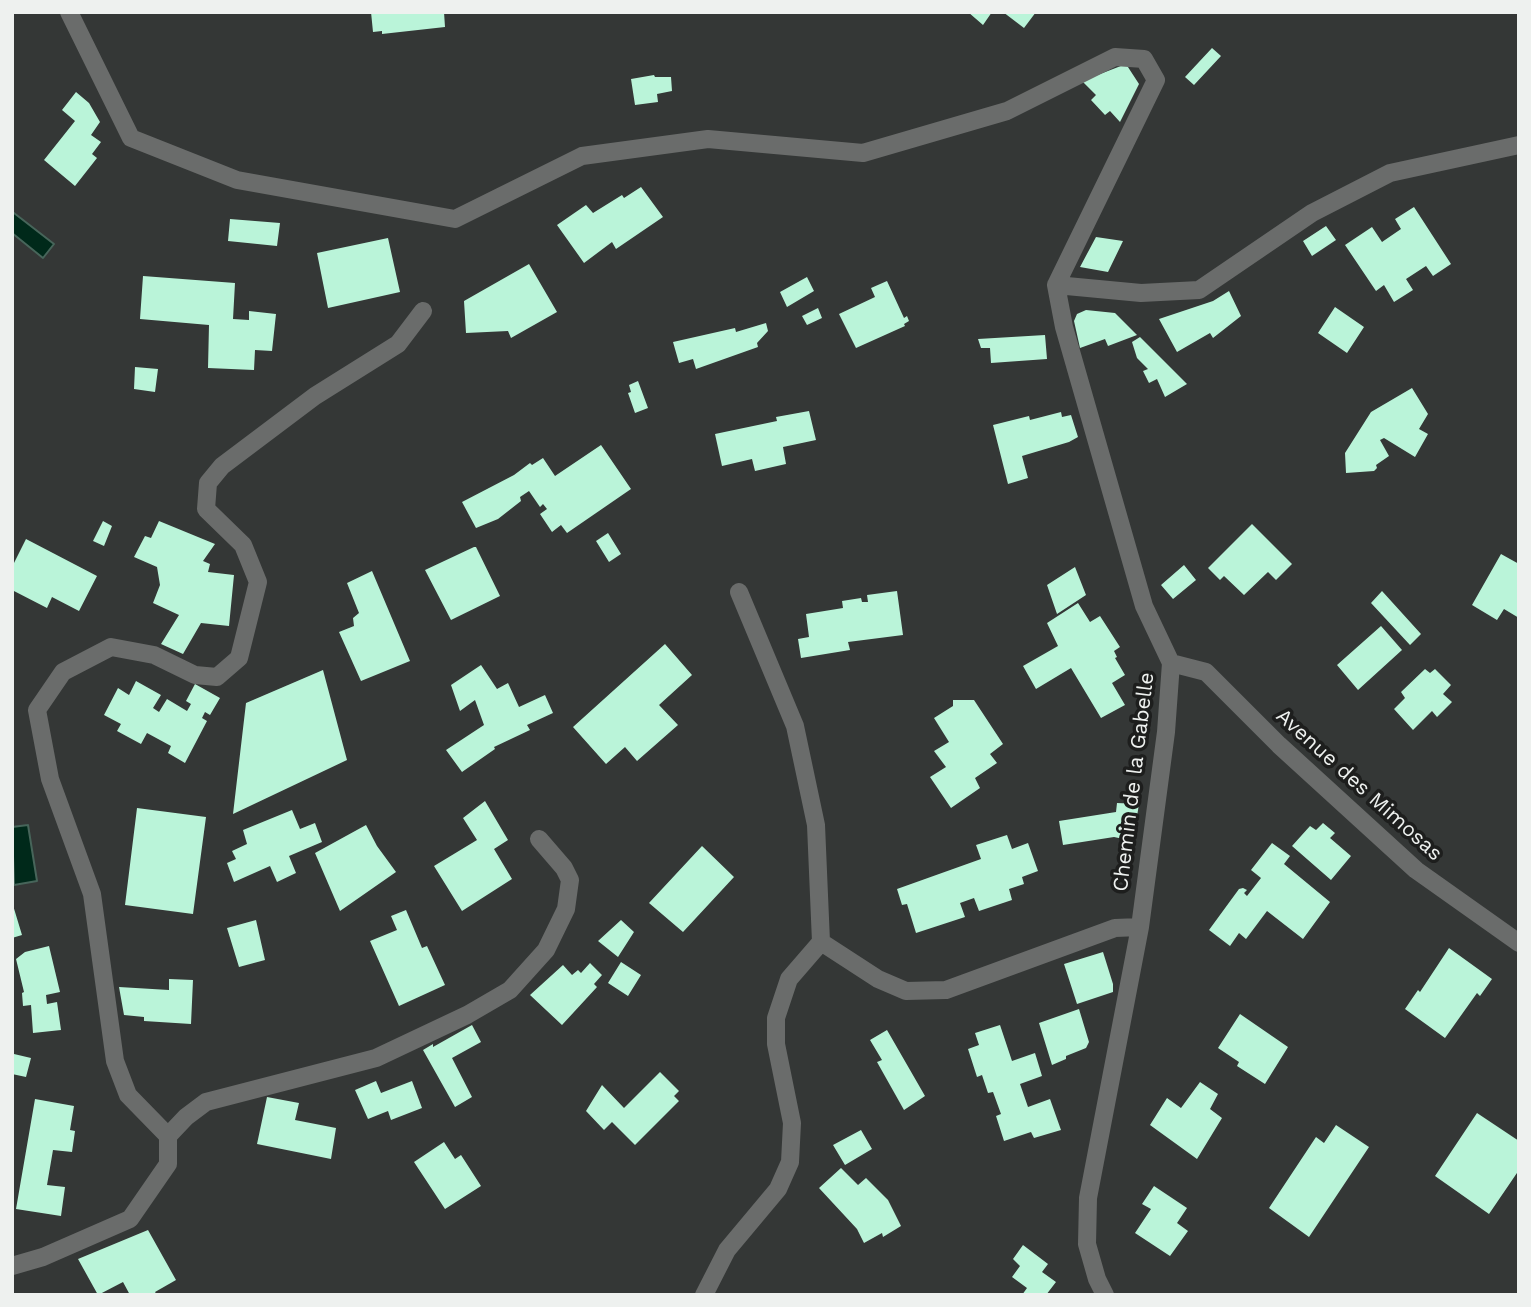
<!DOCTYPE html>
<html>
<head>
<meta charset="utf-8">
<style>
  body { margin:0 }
  #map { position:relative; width:1531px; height:1307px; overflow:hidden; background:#343736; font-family:"Work Sans",sans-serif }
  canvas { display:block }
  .frame { position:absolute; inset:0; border:14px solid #eef1ef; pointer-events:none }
</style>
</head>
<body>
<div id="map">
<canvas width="1531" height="1307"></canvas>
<div class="frame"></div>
</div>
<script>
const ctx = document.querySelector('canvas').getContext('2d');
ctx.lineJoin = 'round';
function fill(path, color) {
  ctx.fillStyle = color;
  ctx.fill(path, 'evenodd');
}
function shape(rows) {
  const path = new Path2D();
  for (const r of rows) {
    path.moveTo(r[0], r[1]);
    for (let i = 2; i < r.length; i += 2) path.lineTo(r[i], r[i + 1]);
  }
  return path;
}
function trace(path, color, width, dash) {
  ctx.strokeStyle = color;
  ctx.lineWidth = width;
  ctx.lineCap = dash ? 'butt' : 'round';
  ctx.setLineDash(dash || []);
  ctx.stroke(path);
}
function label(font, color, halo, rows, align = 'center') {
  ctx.font = font + ' "Work Sans",sans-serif';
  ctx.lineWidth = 7;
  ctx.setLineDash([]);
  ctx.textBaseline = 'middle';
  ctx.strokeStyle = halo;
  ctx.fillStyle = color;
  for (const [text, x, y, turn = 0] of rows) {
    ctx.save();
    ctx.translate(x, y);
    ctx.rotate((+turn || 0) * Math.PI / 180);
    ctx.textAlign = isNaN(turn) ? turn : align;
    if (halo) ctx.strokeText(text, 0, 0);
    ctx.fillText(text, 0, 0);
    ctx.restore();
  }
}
const water = shape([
  [14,213,54,244,43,258,12,233,12,215,14,213],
  [28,825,37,881,14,885,12,827,28,825]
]);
fill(water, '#00291a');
trace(water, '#47655a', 2);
fill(shape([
  [371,12,444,12,445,27,382,34,382,31,373,32],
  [968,12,992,12,983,25],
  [1003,12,1036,12,1024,28],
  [1212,48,1221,56,1194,85,1185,77],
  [1126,64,1139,84,1120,122,1110,111,1105,115,1091,100,1096,95,1082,81],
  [654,75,655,77,671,77,672,91,657,94,658,102,635,105,631,79],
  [76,92,89,103,100,122,91,135,101,142,92,154,97,158,75,186,44,160,75,121,62,110],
  [641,187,663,217,616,249,612,242,584,263,557,225,586,205,593,213,622,195,624,198],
  [1414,207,1451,264,1433,276,1426,266,1406,279,1413,290,1394,302,1384,285,1376,291,1345,245,1372,227,1382,242,1401,229,1395,219],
  [230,219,280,223,277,246,228,241],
  [1326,226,1336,240,1312,256,1303,241],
  [1096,237,1123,241,1108,272,1080,267],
  [388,238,400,292,328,308,317,253],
  [529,264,557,312,511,338,508,331,466,333,464,301],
  [143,276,235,283,233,319,249,320,249,311,276,314,272,351,255,350,254,370,208,368,209,325,140,319],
  [807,277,814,291,787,307,780,292],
  [887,281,904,318,907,316,909,321,904,324,905,326,856,348,839,314,875,297,871,288],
  [1229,291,1241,316,1213,338,1210,333,1177,352,1159,319,1213,301],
  [1335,307,1364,327,1347,353,1318,333],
  [818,308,822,318,807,325,802,316],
  [1086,310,1115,313,1137,335,1108,346,1105,339,1080,348,1074,321,1077,314],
  [766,323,768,331,757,343,758,347,696,369,693,359,679,363,673,342,735,328,736,332],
  [1045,335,1047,359,991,363,990,348,981,348,978,339],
  [1140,337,1187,384,1165,397,1157,379,1149,383,1143,371,1148,369,1137,358,1132,342],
  [135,367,158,369,155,392,134,389],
  [638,381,648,408,635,413,628,393,631,392,629,385],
  [1412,388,1428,414,1419,429,1428,434,1415,457,1384,438,1380,440,1389,456,1376,465,1377,468,1374,471,1346,473,1345,453,1371,412],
  [809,411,816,440,783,447,786,464,755,471,752,459,722,466,715,434,777,421,776,417],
  [1061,412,1062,417,1071,415,1078,437,1069,442,1022,456,1028,478,1008,484,993,425,1029,416,1030,420],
  [601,445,631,489,567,533,561,525,552,532,540,514,547,509,543,504,540,507,529,491,520,497,521,501,498,519,476,528,462,502,514,475,530,463,532,465,543,458,555,476],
  [103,521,112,526,104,546,93,541],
  [159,521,215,544,203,561,210,564,208,572,234,575,229,626,201,623,183,654,161,644,179,615,153,603,160,585,157,567,134,557,145,536,151,538],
  [1252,524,1292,564,1276,580,1268,572,1244,595,1224,576,1220,580,1208,568],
  [608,533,621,554,609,562,596,541],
  [26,539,97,576,79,611,52,597,47,608,12,590,12,567],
  [474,547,476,547,500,596,451,620,425,570],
  [1501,554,1519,564,1519,618,1504,609,1497,620,1472,605],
  [1184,565,1196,580,1173,599,1161,585],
  [1075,567,1086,595,1057,614,1047,585],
  [372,571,410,661,361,681,339,632,354,626,353,618,359,613,347,583],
  [897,591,903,635,848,642,850,650,801,658,798,639,809,637,806,614,843,608,842,601,861,598,862,602,868,602,867,595],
  [1382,591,1421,634,1410,645,1371,603],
  [1078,603,1090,622,1100,616,1120,647,1114,651,1117,657,1115,658,1125,675,1112,683,1125,705,1101,718,1071,668,1036,689,1023,666,1058,646,1047,623],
  [1381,626,1402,650,1358,690,1337,665],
  [665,644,692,675,659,705,678,725,637,761,625,747,606,764,573,727],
  [481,665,497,689,508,683,519,707,545,695,553,713,527,725,530,730,494,747,495,749,462,772,446,750,484,725,475,700,460,711,451,685],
  [1425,669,1430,673,1435,669,1451,685,1443,694,1452,702,1437,717,1432,711,1413,730,1394,709,1405,698,1401,692],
  [323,670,347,760,233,814,246,703],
  [136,681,161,695,153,708,159,712,167,699,187,711,191,704,186,701,195,684,220,698,210,715,205,712,202,718,207,721,185,763,168,753,171,746,147,733,141,744,117,731,121,724,104,715,118,688,129,695],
  [953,700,974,700,1003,744,990,754,997,763,975,778,980,788,951,808,930,777,946,767,934,751,949,742,934,718,953,706],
  [485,801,508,840,494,849,512,879,462,911,434,866,477,840,463,818],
  [1117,803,1139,804,1133,841,1114,837,1063,845,1059,821,1116,812],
  [137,808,206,817,193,914,125,905],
  [292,810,300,829,315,823,322,842,289,856,296,873,277,882,270,866,234,882,227,863,236,859,232,851,247,844,243,830],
  [1323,823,1335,833,1330,838,1351,856,1331,880,1292,846,1310,826,1316,830],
  [366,825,377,846,396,872,340,911,315,853],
  [1007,835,1012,849,1028,843,1038,871,1022,877,1024,884,1009,889,1012,900,979,911,974,898,960,903,965,917,916,933,907,904,902,905,897,889,981,859,976,845],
  [1272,843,1290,856,1284,864,1330,902,1303,939,1267,911,1246,939,1239,933,1230,946,1209,930,1239,889,1243,888,1247,890,1244,893,1247,896,1261,878,1251,870],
  [702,846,734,877,683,932,649,903],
  [12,902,22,935,12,938],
  [406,910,422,948,427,946,445,985,399,1006,370,941,397,930,391,916],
  [256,920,265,960,239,967,227,928],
  [621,920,634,932,618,957,598,941],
  [49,946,60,992,46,995,47,1004,57,1002,61,1030,33,1033,31,1005,23,1006,22,993,24,992,16,959,25,952],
  [1449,948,1492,979,1480,996,1477,993,1445,1038,1405,1009,1418,990,1420,992],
  [1103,952,1113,984,1113,992,1077,1004,1064,964],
  [621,962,641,975,628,996,608,983],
  [590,963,602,975,594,984,597,987,562,1025,530,995,563,965,572,975,578,970,581,973],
  [169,979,193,980,191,1024,144,1021,144,1017,124,1015,119,987,169,990],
  [1079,1009,1089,1042,1086,1048,1066,1056,1066,1059,1052,1065,1039,1023],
  [1240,1014,1288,1047,1265,1084,1237,1066,1239,1062,1218,1048],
  [472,1025,481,1042,452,1058,472,1097,455,1107,423,1050,433,1044,433,1047],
  [1000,1025,1012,1061,1035,1053,1042,1076,1020,1084,1028,1107,1050,1099,1061,1130,1034,1138,1031,1132,1004,1141,996,1116,1001,1114,993,1092,988,1093,982,1075,977,1077,968,1049,979,1045,975,1033],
  [887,1030,925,1096,904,1110,877,1062,882,1060,870,1040],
  [14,1054,31,1058,26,1077,12,1074],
  [660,1072,679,1091,674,1096,679,1101,635,1145,612,1122,604,1130,586,1111,602,1085,624,1108],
  [376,1081,381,1093,412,1081,422,1108,391,1120,388,1111,368,1119,355,1090],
  [1200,1082,1218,1094,1210,1109,1222,1118,1197,1159,1150,1125,1167,1098,1181,1108],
  [267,1097,299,1103,295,1120,336,1128,331,1159,257,1144],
  [35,1099,74,1106,70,1130,75,1131,72,1152,53,1150,47,1185,65,1187,61,1216,16,1209],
  [1477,1113,1519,1141,1519,1170,1489,1214,1435,1176],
  [1336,1125,1369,1147,1309,1237,1269,1208,1316,1137,1324,1143],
  [861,1130,872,1149,845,1165,833,1145],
  [444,1142,455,1159,461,1155,481,1186,445,1209,414,1162],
  [841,1168,858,1185,866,1178,888,1200,901,1226,883,1237,882,1233,864,1243,857,1229,819,1188],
  [1154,1186,1187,1208,1177,1223,1188,1231,1170,1256,1135,1233,1151,1209,1142,1204],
  [148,1230,176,1280,155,1292,157,1295,130,1295,123,1282,98,1295,78,1259],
  [1023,1245,1048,1264,1042,1272,1056,1282,1046,1295,1022,1295,1027,1288,1012,1277,1020,1266,1013,1259]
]), '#baf4d9');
trace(shape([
  [69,12,131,138,237,180,455,219,582,156,708,139,863,153,1007,111,1115,57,1144,59,1156,80,1056,285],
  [1056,285,1064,327,1144,606,1171,663,1166,732,1140,927,1088,1198,1087,1244,1097,1279,1105,1295],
  [1056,285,1141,293,1199,290,1312,213,1390,173,1519,145],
  [739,592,795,726,816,825,821,942,878,979,906,991,946,990,1115,928,1140,927],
  [1171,663,1206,672,1279,745,1416,870,1519,943],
  [168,1136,186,1117,206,1102,376,1058,467,1015,510,990,546,950,566,909,570,880,564,868,539,839],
  [12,1266,43,1257,130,1219,168,1164,168,1136,128,1095,115,1061,92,894,50,779,37,710,63,672,111,647,154,655,195,675,217,677,239,658,258,582,243,545,206,509,208,483,222,466,315,396,398,344,423,311],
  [704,1295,727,1250,778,1189,790,1162,792,1123,776,1044,776,1018,789,979,821,942]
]), '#6a6c6b', 18);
label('21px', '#eef1ef', '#1d1e1d', [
  ["Chemin de la Gabelle",1134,782,-83],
  ["Avenue des Mimosas",1359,785,42]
]);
</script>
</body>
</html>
